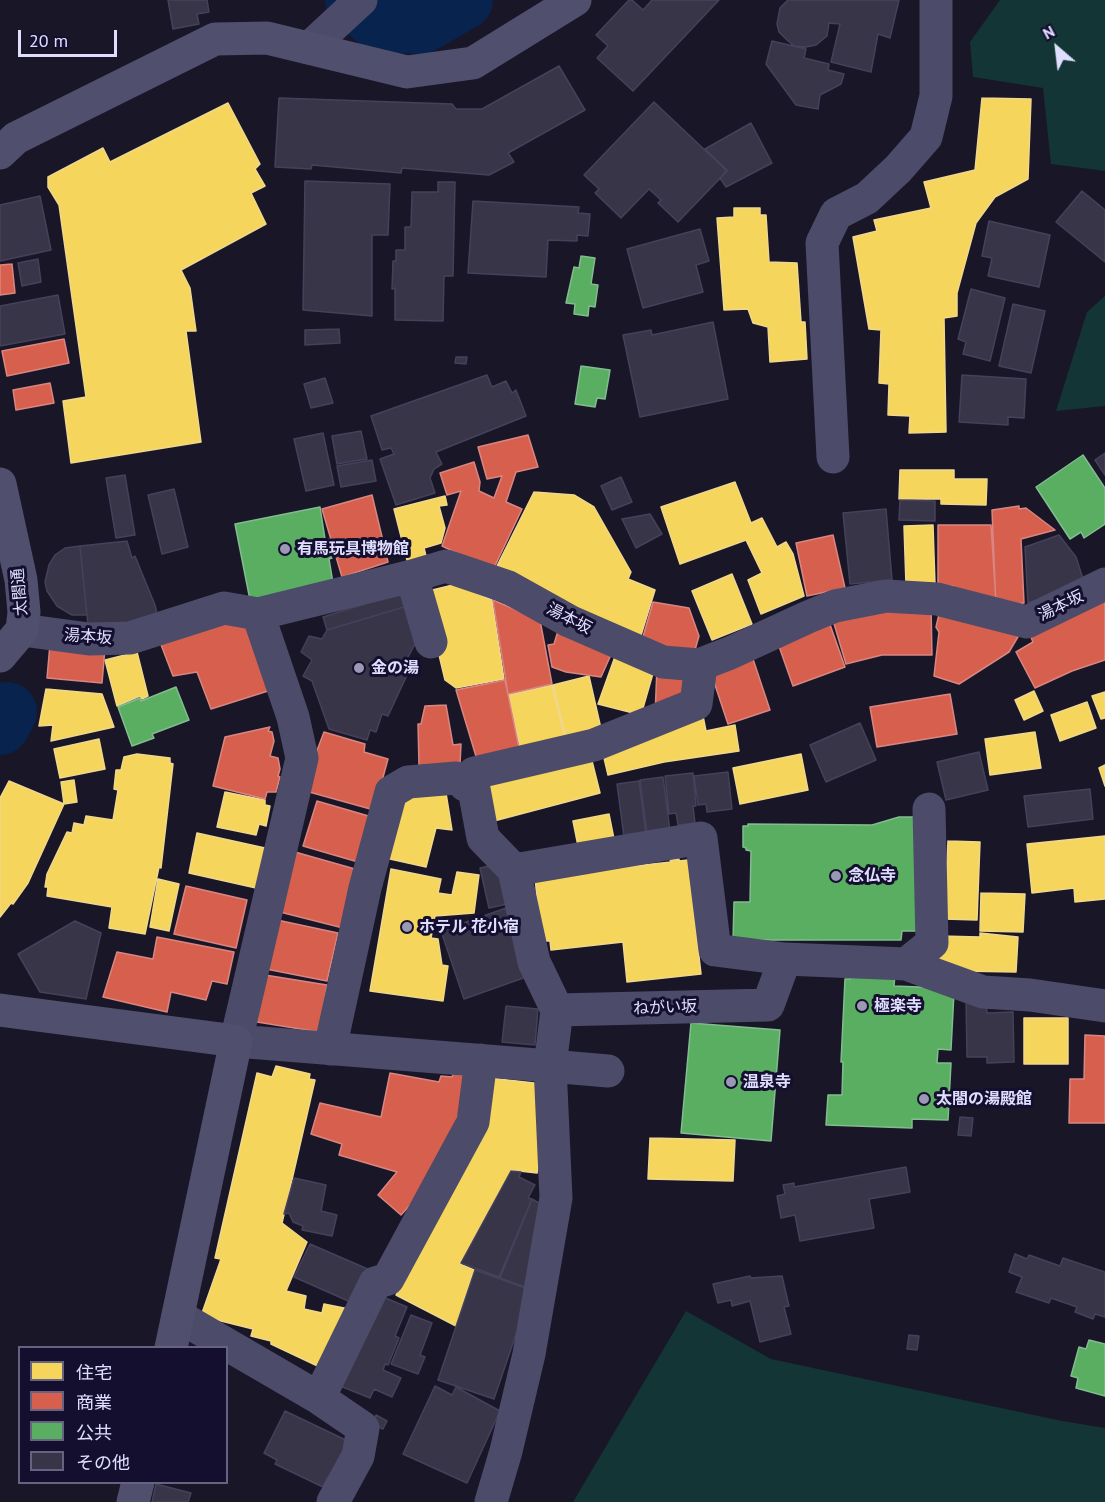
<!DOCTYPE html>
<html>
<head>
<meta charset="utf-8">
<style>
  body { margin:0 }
  #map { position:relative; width:1105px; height:1502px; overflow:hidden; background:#191628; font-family:"PT Sans","Noto Sans JP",sans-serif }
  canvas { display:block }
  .legend { position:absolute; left:18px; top:1346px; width:210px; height:138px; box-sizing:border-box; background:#140f2f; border:2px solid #666282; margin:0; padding:8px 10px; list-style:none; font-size:18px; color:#e0deff }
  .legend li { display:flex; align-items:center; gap:12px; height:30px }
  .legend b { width:30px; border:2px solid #666282 }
  .north { position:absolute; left:1027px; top:18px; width:60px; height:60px; -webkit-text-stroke:4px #140f2f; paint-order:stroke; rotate:332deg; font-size:16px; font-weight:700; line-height:24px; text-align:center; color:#e0deff }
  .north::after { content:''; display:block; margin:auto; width:21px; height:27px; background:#e0deff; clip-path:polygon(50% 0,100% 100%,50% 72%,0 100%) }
  .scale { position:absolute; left:18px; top:30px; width:99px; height:27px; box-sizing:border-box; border:3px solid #e0deff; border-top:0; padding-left:8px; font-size:18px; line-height:21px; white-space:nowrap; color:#e0deff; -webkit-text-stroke:4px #140f2f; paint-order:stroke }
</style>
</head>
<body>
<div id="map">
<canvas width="1105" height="1502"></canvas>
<ul class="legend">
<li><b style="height:16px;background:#f6d55c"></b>住宅</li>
<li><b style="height:16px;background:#d6604d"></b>商業</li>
<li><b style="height:16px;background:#5aae61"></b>公共</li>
<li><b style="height:16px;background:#383549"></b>その他</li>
</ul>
<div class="north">N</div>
<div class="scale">20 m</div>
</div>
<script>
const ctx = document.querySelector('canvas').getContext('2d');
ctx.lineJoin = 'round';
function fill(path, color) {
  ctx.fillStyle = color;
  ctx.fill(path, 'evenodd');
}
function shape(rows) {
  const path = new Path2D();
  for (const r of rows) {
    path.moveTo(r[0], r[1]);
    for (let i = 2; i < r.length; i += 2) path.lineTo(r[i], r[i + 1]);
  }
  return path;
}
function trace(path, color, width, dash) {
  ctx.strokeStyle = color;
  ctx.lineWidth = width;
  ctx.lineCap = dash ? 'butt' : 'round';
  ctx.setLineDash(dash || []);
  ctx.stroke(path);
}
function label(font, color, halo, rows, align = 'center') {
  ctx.font = font + ' "PT Sans","Noto Sans JP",sans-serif';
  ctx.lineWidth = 6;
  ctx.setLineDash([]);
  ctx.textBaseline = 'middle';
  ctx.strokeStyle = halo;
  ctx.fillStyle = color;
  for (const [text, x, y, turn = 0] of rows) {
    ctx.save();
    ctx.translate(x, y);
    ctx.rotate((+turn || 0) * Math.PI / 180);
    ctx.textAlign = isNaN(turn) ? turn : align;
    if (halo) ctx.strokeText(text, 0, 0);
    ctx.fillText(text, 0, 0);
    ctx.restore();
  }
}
fill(shape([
  [1000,0,1105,0,1105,171,1051,164,1043,88,973,77,970,42],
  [1105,296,1105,406,1056,411,1087,312],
  [686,1311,771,1359,1062,1421,1105,1428,1105,1502,573,1502]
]), '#133535');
const homes = shape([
  [982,98,1031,99,1028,179,995,197,976,223,957,293,957,316,944,318,946,432,909,433,910,416,888,415,889,384,879,383,881,330,869,329,853,237,877,231,874,220,931,208,924,182,975,170,982,98],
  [228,103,260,164,255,169,265,186,251,193,266,224,181,270,190,288,196,331,186,331,201,442,71,463,63,401,86,397,59,205,48,187,48,177,103,148,110,162,228,103],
  [734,208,760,208,760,215,766,215,769,262,797,263,801,322,805,322,807,359,770,362,768,327,753,323,748,309,724,310,717,218,734,217,734,208],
  [900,470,954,470,954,479,987,479,986,505,941,504,941,499,899,499,900,470],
  [735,482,751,523,762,518,777,547,786,542,793,554,804,596,761,614,748,580,762,573,746,540,680,564,661,507,735,482],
  [534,492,574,495,594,507,631,572,628,579,655,590,638,645,495,570,534,492],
  [445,496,447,505,439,506,445,528,441,543,424,548,427,560,408,564,394,509,445,496],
  [933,525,935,585,906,585,904,526,933,525],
  [732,574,752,624,712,640,692,591,732,574],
  [457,584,492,600,504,679,456,688,445,680,424,592,457,584],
  [617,651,656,663,641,715,598,704,617,651],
  [137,652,148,696,142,699,140,696,117,706,105,660,137,652],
  [589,676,602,733,567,742,553,685,589,676],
  [552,685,566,742,521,752,508,695,552,685],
  [46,689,102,694,114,727,51,741,53,725,39,726,46,689],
  [1034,691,1043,711,1024,720,1015,700,1034,691],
  [1105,692,1105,718,1101,719,1092,696,1105,692],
  [1087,702,1096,728,1060,741,1051,715,1087,702],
  [703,716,706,731,735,725,739,751,664,762,608,775,601,745,703,716],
  [1035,732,1041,768,990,775,985,739,1035,732],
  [99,739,105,769,60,778,54,749,99,739],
  [590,753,600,793,494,821,485,780,590,753],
  [137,754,170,758,170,763,173,764,161,868,159,867,145,934,109,928,112,907,47,896,48,887,45,887,47,874,67,832,72,833,74,823,84,825,86,816,113,820,118,790,114,789,116,770,121,770,124,757,137,754],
  [801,754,808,790,740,804,733,768,801,754],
  [1105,765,1105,786,1099,768,1105,765],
  [74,780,77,802,64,804,61,782,74,780],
  [9,781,64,804,28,883,13,904,11,903,0,917,0,798,9,781],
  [401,790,446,793,452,830,436,828,426,867,381,857,401,790],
  [225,792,265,800,265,805,270,806,266,826,259,824,256,835,217,827,225,792],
  [609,814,615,844,579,851,573,821,609,814],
  [197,833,265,848,256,888,189,873,197,833],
  [1105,836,1105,899,1075,902,1074,888,1032,893,1027,844,1105,836],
  [948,841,980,842,977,920,944,919,948,841],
  [679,859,679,861,688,860,701,974,627,982,623,942,551,950,550,941,541,941,535,877,671,862,670,860,679,859],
  [391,869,441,879,438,893,452,895,457,872,479,875,474,913,435,916,431,938,438,939,442,965,448,966,443,1001,370,991,391,869],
  [158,879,179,884,169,931,150,927,158,879],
  [981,893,1025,894,1023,932,980,931,981,893],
  [980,933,1018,937,1016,972,958,971,939,966,940,936,980,937,980,933],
  [1024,1018,1068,1018,1068,1064,1024,1064,1024,1018],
  [276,1066,310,1074,309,1079,315,1080,282,1223,307,1242,286,1291,306,1296,304,1309,322,1313,324,1304,349,1309,326,1370,271,1344,271,1341,251,1336,253,1329,201,1316,221,1259,215,1258,257,1073,272,1077,276,1066],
  [490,1078,543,1084,537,1142,542,1144,537,1173,511,1170,460,1264,474,1270,456,1326,396,1295,481,1130,490,1078],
  [650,1138,735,1140,733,1181,648,1179,650,1138]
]);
fill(homes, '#f6d55c');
trace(homes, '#efd88d', 1.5);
const shops = shape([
  [12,264,15,293,0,295,0,265,12,264],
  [64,339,69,363,7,376,2,351,64,339],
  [50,383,54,403,16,410,13,390,50,383],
  [528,435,538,467,516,472,506,502,522,509,493,570,442,546,461,491,447,495,440,473,474,462,480,482,479,491,494,498,502,476,487,479,478,447,528,435],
  [372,495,388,562,342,577,322,509,372,495],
  [1019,506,1019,509,1026,508,1055,530,1021,539,1024,603,996,607,992,510,1019,506],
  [938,525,991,525,996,602,952,596,953,586,938,587,938,525],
  [833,535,845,588,807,596,796,543,833,535],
  [1105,596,1105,660,1072,671,1035,688,1016,652,1033,642,1030,635,1105,596],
  [493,600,540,620,552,684,508,694,493,600],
  [653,602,689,608,699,636,693,657,640,647,653,602],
  [931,606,932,655,882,655,846,664,832,617,931,606],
  [940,610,1022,630,1009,652,959,684,934,676,939,632,936,627,940,610],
  [827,616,845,667,793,686,775,635,827,616],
  [232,617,255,632,268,691,211,709,197,672,173,676,160,642,232,617],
  [561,621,614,648,601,677,566,672,552,667,548,645,554,644,561,621],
  [50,644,105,648,102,683,47,678,50,644],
  [752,656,770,710,728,724,710,670,752,656],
  [657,667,694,670,691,703,655,716,657,667],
  [505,680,520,753,478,763,456,690,505,680],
  [950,694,957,734,877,747,870,707,950,694],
  [446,705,453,745,461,744,460,765,419,766,418,724,421,724,425,706,446,705],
  [270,727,268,731,272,732,274,741,270,756,278,758,280,769,278,776,280,777,276,792,267,792,265,799,213,786,225,737,270,727],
  [324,732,365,744,364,752,388,759,374,810,302,790,324,732],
  [317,801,372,817,358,862,303,846,317,801],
  [295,852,355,869,343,928,280,912,295,852],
  [186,886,247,900,236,948,174,934,186,886],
  [277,920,338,933,327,981,266,969,277,920],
  [157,937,234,952,227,984,212,981,206,1000,171,992,167,1012,103,997,117,952,153,959,157,937],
  [265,975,327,985,319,1032,257,1022,265,975],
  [1085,1035,1105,1036,1105,1123,1069,1123,1070,1079,1084,1079,1085,1035],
  [390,1073,439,1082,441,1076,452,1077,453,1074,473,1077,433,1180,401,1215,378,1195,397,1172,339,1155,342,1144,311,1134,320,1103,381,1117,390,1073]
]);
fill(shops, '#d6604d');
trace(shops, '#d98682', 1.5);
const public = shape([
  [581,256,595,258,591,284,598,285,595,307,589,306,588,316,574,314,575,304,566,303,574,267,579,268,581,256],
  [581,366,610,370,605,399,597,398,595,407,575,404,581,366],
  [1083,455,1105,488,1105,524,1084,538,1081,532,1070,539,1036,487,1083,455],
  [320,507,325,539,329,539,332,558,329,559,333,583,250,600,235,524,320,507],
  [176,687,189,720,152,734,154,738,132,746,118,707,140,698,141,701,176,687],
  [899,817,921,817,923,931,902,931,901,940,733,940,734,902,750,902,751,851,746,850,746,848,743,847,743,826,748,826,748,824,872,825,899,817],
  [851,972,895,974,894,986,945,988,954,992,951,1050,938,1049,937,1063,951,1063,948,1120,912,1119,912,1128,826,1125,828,1095,842,1095,843,1062,841,1062,845,979,850,979,851,972],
  [691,1023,780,1030,771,1141,681,1133,691,1023],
  [1089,1340,1105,1344,1105,1396,1076,1388,1078,1378,1071,1376,1079,1347,1086,1349,1089,1340]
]);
fill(public, '#5aae61');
trace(public, '#82bc90', 1.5);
trace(shape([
  [355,0,380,22,421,24,463,0],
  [0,725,7,712]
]), '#07234e', 60);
const building = shape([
  [168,0,207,0,209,12,197,14,199,24,173,29,168,0],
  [629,0,632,0,643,10,652,0,719,0,633,91,597,58,608,46,596,35,629,0],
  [788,0,899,0,890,38,878,34,871,72,831,62,840,24,829,23,827,36,816,45,806,47,794,46,786,39,779,32,777,24,780,8,788,0],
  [772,41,806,49,804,58,829,64,828,70,844,74,841,84,820,95,818,109,796,105,766,64,772,41],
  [559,66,585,110,508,153,514,162,489,175,402,168,401,173,312,165,311,169,275,167,279,98,452,104,456,109,482,109,559,66],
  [654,102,727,171,678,222,658,203,661,200,649,189,621,218,595,193,599,189,584,175,654,102],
  [751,123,772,163,726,187,720,178,727,170,705,149,751,123],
  [305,181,390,184,388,235,372,235,372,316,303,310,305,181],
  [438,182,455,182,453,276,444,276,443,321,395,320,395,288,392,289,393,261,396,261,396,250,405,250,405,227,411,227,412,192,438,192,438,182],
  [1082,191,1105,210,1105,262,1056,222,1082,191],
  [40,196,51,250,0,261,0,205,40,196],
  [473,201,579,207,578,213,590,214,588,236,577,235,577,241,548,240,546,277,468,273,473,201],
  [989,221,1050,235,1039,287,988,276,992,258,982,256,989,221],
  [700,229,709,261,696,265,703,292,643,308,627,249,700,229],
  [38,259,41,282,22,286,18,263,38,259],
  [971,289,1005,298,990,361,963,354,966,342,958,339,971,289],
  [58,295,65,334,0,346,0,306,58,295],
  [1013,304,1045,311,1031,373,999,366,1013,304],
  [713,322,728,399,640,417,623,335,651,330,652,335,713,322],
  [339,329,340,343,305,345,305,330,339,329],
  [456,357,467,357,466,364,455,363,456,357],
  [487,375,492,387,506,381,512,393,516,390,526,416,436,452,442,464,434,469,430,478,435,493,396,505,380,459,394,454,391,448,382,450,371,416,487,375],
  [962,375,1026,379,1024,418,1008,417,1008,425,959,422,962,375],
  [325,378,333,403,311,408,304,384,325,378],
  [361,431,367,459,337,464,332,436,361,431],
  [323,433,334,485,306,491,294,439,323,433],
  [1105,453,1105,475,1095,460,1105,453],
  [372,460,376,481,341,487,337,466,372,460],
  [125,475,135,535,116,538,106,478,125,475],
  [621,477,632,502,612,510,601,486,621,477],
  [174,489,188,547,162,554,148,495,174,489],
  [900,500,935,501,935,521,899,520,900,500],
  [886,509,892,580,850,584,843,513,886,509],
  [650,514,662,534,636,548,622,519,650,514],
  [1059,535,1076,557,1084,582,1028,603,1025,547,1059,535],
  [127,541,132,558,135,556,155,605,159,622,88,625,80,546,127,541],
  [80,546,87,615,72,615,57,606,47,591,45,582,49,565,55,555,65,548,80,546],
  [400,593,404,607,327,630,323,617,400,593],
  [404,607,415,644,408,657,414,660,388,716,382,714,376,732,370,730,367,740,329,729,312,681,303,676,312,660,301,652,309,636,322,639,327,630,404,607],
  [860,723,876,760,826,782,810,745,860,723],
  [979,752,988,790,946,800,937,762,979,752],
  [728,772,732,809,707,812,706,804,698,805,694,776,728,772],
  [693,773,696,806,693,806,695,823,678,825,676,813,669,814,665,776,693,773],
  [663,777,670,831,647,833,640,780,663,777],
  [639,781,646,834,624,837,617,784,639,781],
  [1090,789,1093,819,1028,827,1024,796,1090,789],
  [503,863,512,903,489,908,480,868,503,863],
  [506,908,529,976,464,999,441,931,506,908],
  [75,921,101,933,86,999,40,992,18,954,75,921],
  [966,999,986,999,987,1013,1013,1012,1014,1062,987,1063,987,1057,967,1057,966,999],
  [506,1006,538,1009,535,1045,502,1042,506,1006],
  [960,1117,973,1118,971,1136,958,1135,960,1117],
  [906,1167,910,1192,869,1199,874,1228,800,1241,795,1215,781,1218,777,1196,785,1194,783,1185,794,1183,794,1187,906,1167],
  [511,1171,521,1172,519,1177,535,1185,528,1198,532,1199,499,1277,461,1263,511,1171],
  [294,1178,326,1185,321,1211,337,1215,332,1236,302,1230,303,1226,293,1222,289,1213,284,1214,294,1178],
  [532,1199,544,1206,528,1288,500,1278,532,1199],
  [310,1244,370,1270,355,1304,294,1277,310,1244],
  [1015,1254,1027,1259,1029,1255,1060,1266,1063,1258,1105,1272,1105,1317,1095,1314,1093,1319,1075,1312,1077,1307,1051,1298,1049,1303,1016,1292,1022,1277,1009,1272,1015,1254],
  [475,1270,531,1290,494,1399,438,1380,475,1270],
  [750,1276,751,1278,782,1276,789,1306,784,1307,791,1334,760,1342,750,1301,732,1306,731,1300,718,1303,713,1284,750,1276],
  [376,1294,407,1307,395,1336,399,1338,388,1365,385,1364,383,1370,401,1378,392,1397,374,1389,370,1398,340,1386,376,1294],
  [411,1315,432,1323,420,1355,425,1357,418,1374,391,1364,411,1315],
  [909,1335,919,1336,917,1350,907,1349,909,1335],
  [435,1386,452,1395,456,1387,500,1411,467,1483,403,1454,435,1386],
  [285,1411,350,1442,332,1480,327,1478,323,1487,275,1464,277,1460,264,1453,285,1411],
  [376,1415,387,1421,383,1429,372,1424,376,1415],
  [156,1484,191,1493,188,1502,152,1502,156,1484]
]);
fill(building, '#383549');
trace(building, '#45415b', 1.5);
trace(shape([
  [309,48,361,0],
  [833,457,822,243,836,214,867,198,898,169,926,137,936,96,936,0],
  [412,576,431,642],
  [258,614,293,717,302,758,236,1041,550,1066,557,1010,768,1005,785,959,906,964,983,992,1030,995,1105,1006],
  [22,630,89,639,130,638,224,608,258,614,412,576,446,566,508,587,569,621,663,662,699,665,730,653,808,617,835,606,886,596,937,599,1027,622,1105,584],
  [465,785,474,773,594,745,696,704,700,673,699,665],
  [514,870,701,838,715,950,785,959],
  [906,964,932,943,929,809],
  [330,1049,365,888,391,792,408,782,456,778,474,789,483,838,514,870,534,962,557,1010],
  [178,1316,319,1398,363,1428,358,1456,333,1502],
  [319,1398,375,1283,388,1279,473,1122,481,1060],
  [491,1502,506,1451,529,1354,556,1198,550,1066,608,1071]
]), '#4c4b69', 33);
trace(shape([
  [0,153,16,138,215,39,267,38,407,72,473,63,575,0],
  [0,484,21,580,24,612,22,630,0,656],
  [0,1010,236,1041,171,1348],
  [133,1502,138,1482]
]), '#504f6e', 33);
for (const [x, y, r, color] of [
  [285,549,6,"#9a98b4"],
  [359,668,6,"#9a98b4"],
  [836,876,6,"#9a98b4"],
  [407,927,6,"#9a98b4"],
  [862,1006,6,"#9a98b4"],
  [731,1082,6,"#9a98b4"],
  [924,1099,6,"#9a98b4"]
]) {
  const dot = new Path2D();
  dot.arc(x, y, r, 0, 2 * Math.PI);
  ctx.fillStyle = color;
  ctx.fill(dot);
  trace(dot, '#140f2f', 2);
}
label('bold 16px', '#e0deff', '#140f2f', [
  ["有馬玩具博物館",297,549],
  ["金の湯",371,668],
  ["念仏寺",848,876],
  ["ホテル 花小宿",419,927],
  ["極楽寺",874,1006],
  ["温泉寺",743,1082],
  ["太閤の湯殿館",936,1099]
], 'left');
label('16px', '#e0deff', '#140f2f', [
  ["太閤通",20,592,-95],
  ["湯本坂",1061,606,-26],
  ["湯本坂",569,619,27],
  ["湯本坂",88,637,4],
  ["ねがい坂",665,1008,-2]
]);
</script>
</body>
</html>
